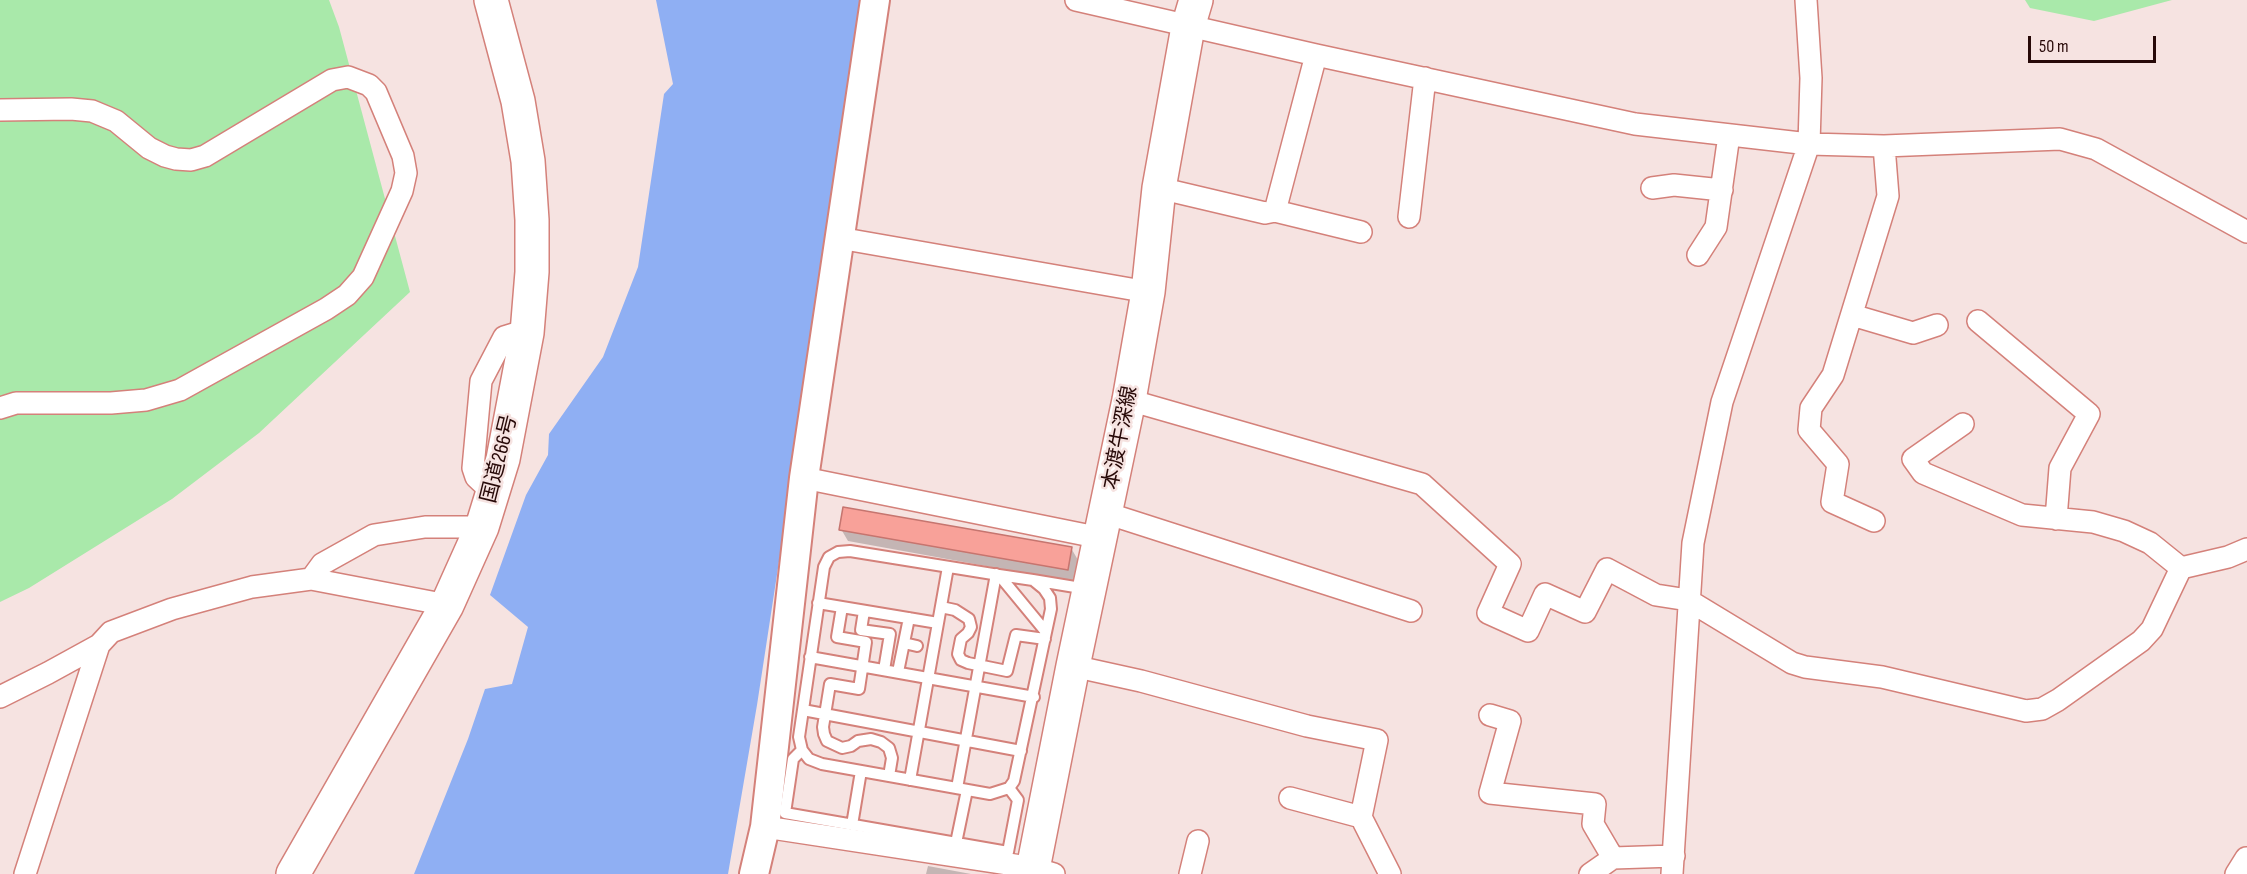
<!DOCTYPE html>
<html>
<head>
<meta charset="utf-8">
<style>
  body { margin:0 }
  #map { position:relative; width:2247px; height:874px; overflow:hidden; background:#f6e3e1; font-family:"Sofia Sans Condensed",sans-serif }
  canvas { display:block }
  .scale { position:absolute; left:2028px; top:36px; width:128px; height:27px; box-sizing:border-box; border:3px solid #270908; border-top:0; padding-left:8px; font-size:18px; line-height:21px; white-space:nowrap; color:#270908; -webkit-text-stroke:4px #f6e3e1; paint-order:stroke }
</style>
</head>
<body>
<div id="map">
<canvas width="2247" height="874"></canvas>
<div class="scale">50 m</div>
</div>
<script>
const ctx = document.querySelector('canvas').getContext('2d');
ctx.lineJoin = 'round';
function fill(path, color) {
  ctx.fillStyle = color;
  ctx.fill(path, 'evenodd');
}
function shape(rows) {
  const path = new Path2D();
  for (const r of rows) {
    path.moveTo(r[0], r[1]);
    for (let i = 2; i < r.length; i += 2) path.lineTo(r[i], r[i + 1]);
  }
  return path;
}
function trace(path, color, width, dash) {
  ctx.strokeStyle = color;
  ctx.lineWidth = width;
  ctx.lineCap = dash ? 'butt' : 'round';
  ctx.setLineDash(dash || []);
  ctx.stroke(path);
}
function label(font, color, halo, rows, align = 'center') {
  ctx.font = font + ' "Sofia Sans Condensed","Noto Sans JP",sans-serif';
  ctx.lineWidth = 5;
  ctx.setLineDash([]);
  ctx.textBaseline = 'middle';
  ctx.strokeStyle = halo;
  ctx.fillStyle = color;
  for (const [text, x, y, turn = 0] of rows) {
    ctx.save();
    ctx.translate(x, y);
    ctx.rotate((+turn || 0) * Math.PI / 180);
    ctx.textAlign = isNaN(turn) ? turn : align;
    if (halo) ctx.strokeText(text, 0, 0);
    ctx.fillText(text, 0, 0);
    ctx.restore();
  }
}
fill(shape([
  [0,0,329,0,339,27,410,292,259,433,172,499,29,588,0,602],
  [2025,0,2172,0,2094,21,2030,8]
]), '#a9e9aa');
fill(shape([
  [656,0,865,0,757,705,728,874,414,874,468,739,485,689,512,684,528,627,490,595,526,495,548,455,549,434,603,357,638,267,664,94,673,84]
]), '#8faff3');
fill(shape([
  [841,529,1071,548,1078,560,1074,582,848,541],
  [928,866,971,874,926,874]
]), '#0003');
const building = shape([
  [843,507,1072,547,1068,570,839,530,843,507]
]);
fill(building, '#f8a199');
trace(building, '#c6756f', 1.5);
const lane = shape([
  [999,575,1046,632],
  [1033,580,1044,589,1050,598,1051,609,1014,781,1009,788,990,794,822,764,809,759,802,750,799,737,824,567,829,557,838,552,850,551,999,575,1033,580,1087,589],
  [818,603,938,623],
  [842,607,837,637,866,642,859,689,830,684,823,727,824,734,827,741,842,748,851,746,858,741,871,739,881,742,889,748,892,758,889,776],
  [941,607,955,610,969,619,971,627,968,633,961,639,958,654,961,660,968,663,1007,671,1016,635,1045,639],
  [864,611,861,630,890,634,884,670],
  [904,643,917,646],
  [810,657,1034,697],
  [898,672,909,618],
  [803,710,1021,751],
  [802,750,793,759,785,813,1008,852,1018,800,1009,788],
  [910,780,948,567],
  [957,788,996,574],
  [852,825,861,771],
  [956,843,967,790]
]);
const street = shape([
  [1076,0,1316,55,1635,124,1809,144,1884,146,2060,139,2096,149,2247,232],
  [0,110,71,109,92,111,116,121,149,148,165,156,176,159,191,160,205,156,332,80,348,77,369,85,376,92,403,156,406,173,402,191,363,277,347,295,326,309,180,390,146,400,111,403,16,403,0,408],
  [1159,188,1265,213,1275,211,1361,232],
  [1652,188,1674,185,1722,190],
  [1275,211,1316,55],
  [1409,217,1425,78],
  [839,238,1148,292],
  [1698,255,1716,227,1729,135],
  [1852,315,1913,333,1937,325],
  [1978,321,2089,414,2060,468,2056,519],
  [1129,400,1422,484,1510,564,1488,613,1528,631,1545,594,1585,612,1607,569,1656,595,1688,600,1792,663,1805,667,1882,677,2026,711,2042,709,2058,700,2141,641,2152,629,2181,568,2228,557,2247,549],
  [1963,424,1913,459,1923,473,2022,515,2093,522,2124,531,2150,543,2181,568],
  [804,478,1101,538],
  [493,493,476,477,473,468,481,381,504,337,517,333,527,333],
  [1106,513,1411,611],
  [1874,521,1832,502,1838,464,1809,430,1811,408,1833,375,1888,196,1884,146],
  [311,579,322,564,374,535,425,527,482,527],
  [1073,666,1141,681,1307,726,1377,740,1361,817,1390,874],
  [0,697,48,673,99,645,111,632,172,609,252,587,311,579,447,605],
  [1490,715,1510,721,1490,793,1595,804,1593,824,1613,858],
  [1290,798,1361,817],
  [765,827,1034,868,1054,874],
  [25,874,99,645],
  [1190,874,1198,841],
  [1590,874,1613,858,1674,856],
  [1672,874,1693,543,1722,402,1809,144,1811,78,1806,0],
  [2236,874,2246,858]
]);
const secondary = shape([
  [754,874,765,827,804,478,875,0]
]);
const primary = shape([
  [1032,874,1073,666,1129,400,1148,292,1159,188,1188,27,1196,0]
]);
const highway = shape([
  [293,874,447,605,482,527,503,459,527,333,532,272,532,220,528,161,518,101,491,0]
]);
trace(lane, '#d4817a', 14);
trace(street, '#d4817a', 24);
trace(secondary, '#d4817a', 32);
trace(primary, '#d4817a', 36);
trace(highway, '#d4817a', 36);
trace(lane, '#fff', 10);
trace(street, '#fff', 21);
trace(secondary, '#fff', 28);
trace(primary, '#fff', 33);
trace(highway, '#fff', 33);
label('21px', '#270908', '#f6e3e1', [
  ["本渡牛深線",1121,438,-79],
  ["国道266号",500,459,-76]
]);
</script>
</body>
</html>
